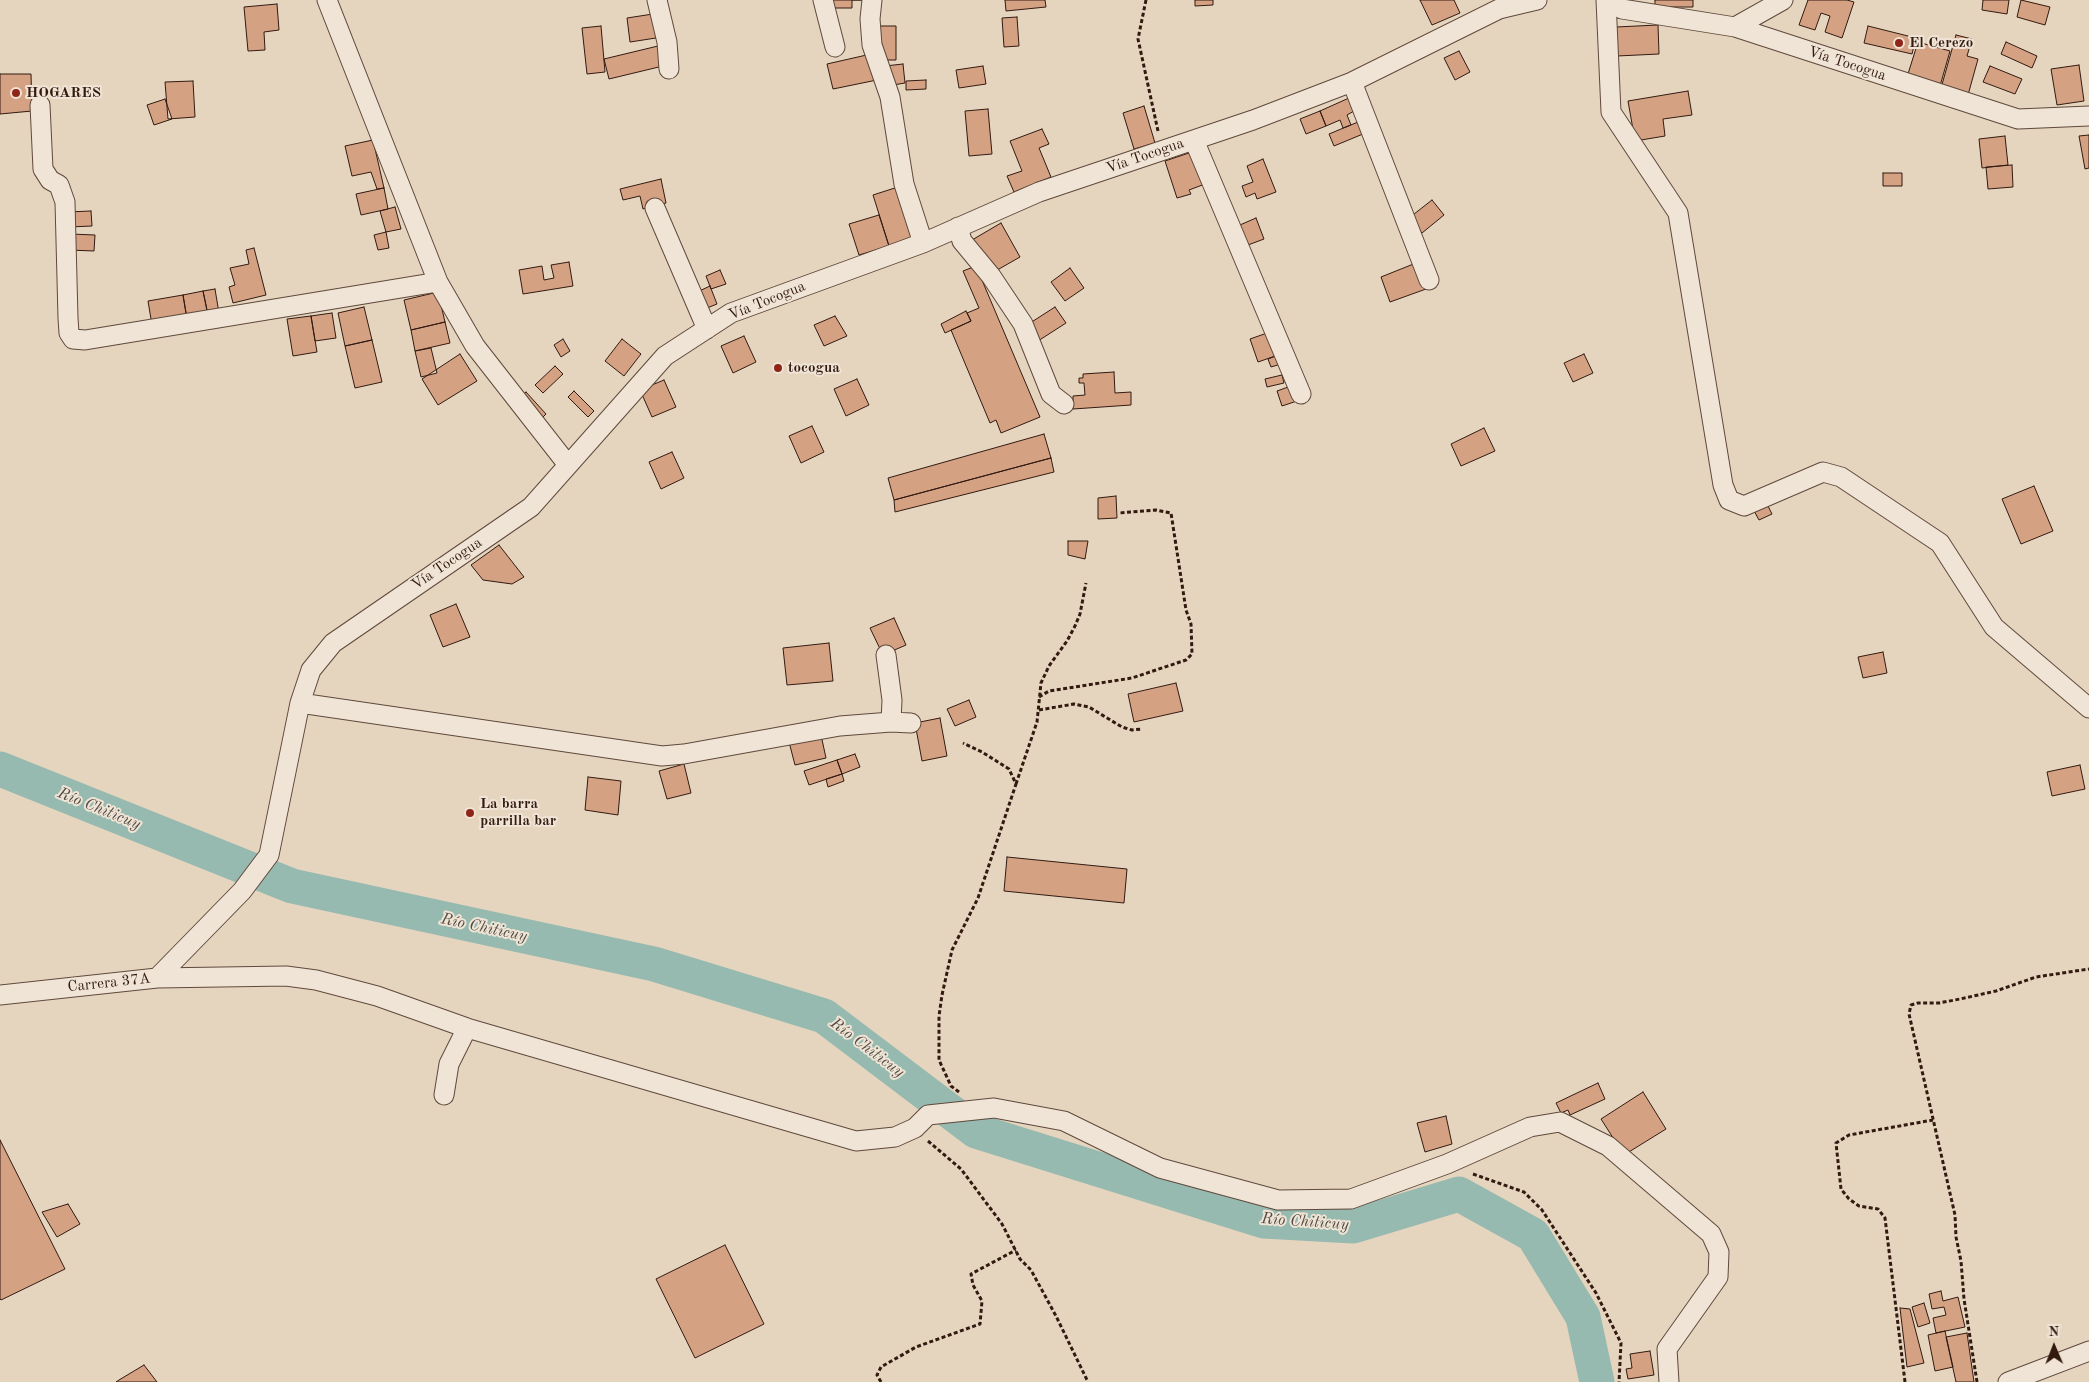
<!DOCTYPE html>
<html>
<head>
<meta charset="utf-8">
<style>
  body { margin:0 }
  #map { position:relative; width:2089px; height:1382px; overflow:hidden; background:#e6d5be; font-family:"Old Standard TT",serif }
  canvas { display:block }
  .north { position:absolute; left:2029px; top:1322px; width:50px; height:50px; -webkit-text-stroke:4px #efe4d5; paint-order:stroke; rotate:359deg; font-size:14px; font-weight:700; line-height:20px; text-align:center; color:#321a11 }
  .north::after { content:''; display:block; margin:auto; width:18px; height:22px; background:#321a11; clip-path:polygon(50% 0,100% 100%,50% 72%,0 100%) }
</style>
</head>
<body>
<div id="map">
<canvas width="2089" height="1382"></canvas>
<div class="north">N</div>
</div>
<script>
const ctx = document.querySelector('canvas').getContext('2d');
ctx.lineJoin = 'round';
function shape(rows) {
  const path = new Path2D();
  for (const r of rows) {
    path.moveTo(r[0], r[1]);
    for (let i = 2; i < r.length; i += 2) path.lineTo(r[i], r[i + 1]);
  }
  return path;
}
function trace(path, color, width, dash) {
  ctx.strokeStyle = color;
  ctx.lineWidth = width;
  ctx.lineCap = dash ? 'butt' : 'round';
  ctx.setLineDash(dash || []);
  ctx.stroke(path);
}
function fill(path, color) {
  ctx.fillStyle = color;
  ctx.fill(path, 'evenodd');
}
function label(font, color, halo, rows, align = 'center') {
  ctx.font = font + ' "Old Standard TT",serif';
  ctx.lineWidth = 4;
  ctx.setLineDash([]);
  ctx.textBaseline = 'middle';
  ctx.strokeStyle = halo;
  ctx.fillStyle = color;
  for (const [text, x, y, turn = 0] of rows) {
    ctx.save();
    ctx.translate(x, y);
    ctx.rotate((+turn || 0) * Math.PI / 180);
    ctx.textAlign = isNaN(turn) ? turn : align;
    if (halo) ctx.strokeText(text, 0, 0);
    ctx.fillText(text, 0, 0);
    ctx.restore();
  }
}
trace(shape([
  [0,769,292,886,654,964,824,1016,976,1131,1264,1221,1353,1226,1459,1194,1533,1235,1583,1317,1597,1382]
]), '#96b9b0', 35);
const building = shape([
  [826,0,866,0,852,0,852,8,833,8,826,0],
  [1005,0,1045,0,1046,7,1006,11,1005,0],
  [1195,0,1213,0,1213,5,1195,6,1195,0],
  [1420,0,1454,0,1460,13,1432,25,1420,0],
  [1655,0,1693,0,1693,7,1655,7,1655,0],
  [1808,0,1847,0,1854,2,1842,38,1825,32,1830,16,1821,13,1815,30,1799,25,1808,0],
  [1983,0,2009,0,2007,14,1982,10,1983,0],
  [2021,0,2050,7,2045,25,2017,17,2021,0],
  [277,4,279,30,264,32,265,50,248,51,244,7,277,4],
  [653,14,656,38,630,42,627,18,653,14],
  [1017,17,1019,46,1004,47,1002,18,1017,17],
  [1658,25,1659,54,1617,56,1616,27,1658,25],
  [601,26,605,72,587,74,582,28,601,26],
  [875,26,896,26,896,60,875,60,875,26],
  [1868,26,1916,38,1912,54,1864,43,1868,26],
  [1956,35,1972,39,1967,56,1978,59,1968,95,1941,88,1956,35],
  [1918,42,1950,51,1940,86,1907,77,1918,42],
  [2006,42,2037,56,2032,68,2001,54,2006,42],
  [658,46,663,66,609,79,604,59,658,46],
  [1459,51,1470,72,1455,80,1444,58,1459,51],
  [871,54,877,80,833,89,827,64,871,54],
  [903,64,905,83,887,86,885,66,903,64],
  [2079,65,2084,101,2057,105,2051,69,2079,65],
  [983,66,986,84,959,88,956,70,983,66],
  [1990,66,2022,79,2015,94,1983,82,1990,66],
  [0,74,31,74,32,111,0,114,0,74],
  [926,80,926,89,906,90,906,81,926,80],
  [193,81,195,117,168,119,165,82,193,81],
  [1688,91,1692,115,1663,119,1665,136,1635,141,1628,101,1688,91],
  [1349,98,1354,111,1347,115,1351,125,1343,128,1340,120,1326,126,1320,111,1349,98],
  [165,99,172,119,154,125,147,105,165,99],
  [1144,106,1155,143,1134,149,1123,113,1144,106],
  [988,109,992,154,969,156,965,111,988,109],
  [1320,111,1326,126,1306,134,1300,119,1320,111],
  [1358,122,1363,134,1334,146,1329,134,1358,122],
  [1042,129,1049,144,1039,148,1051,177,1014,192,1007,176,1022,171,1010,141,1042,129],
  [2089,135,2089,168,2085,169,2079,136,2089,135],
  [2005,136,2008,165,1982,168,1979,139,2005,136],
  [373,140,384,188,377,189,371,172,352,176,345,146,373,140],
  [1195,151,1205,184,1189,190,1191,194,1177,198,1165,161,1195,151],
  [1263,159,1276,192,1257,199,1255,193,1246,197,1242,186,1253,182,1247,166,1263,159],
  [2012,165,2013,187,1988,189,1986,167,2012,165],
  [1883,173,1902,173,1902,186,1883,186,1883,173],
  [661,179,666,203,643,209,640,196,623,200,620,189,661,179],
  [901,186,917,237,889,246,873,195,901,186],
  [384,188,388,209,361,215,356,194,384,188],
  [1432,200,1444,215,1422,233,1409,218,1432,200],
  [395,207,401,229,386,232,380,211,395,207],
  [91,211,92,226,69,227,68,212,91,211],
  [879,215,889,246,859,255,849,224,879,215],
  [1256,218,1264,239,1248,245,1233,228,1256,218],
  [1001,223,1020,257,992,273,972,240,1001,223],
  [386,232,389,248,378,250,374,235,386,232],
  [70,234,95,235,94,251,69,250,70,234],
  [254,248,266,295,233,303,229,287,235,285,230,268,249,264,246,250,254,248],
  [569,262,573,286,523,294,519,270,542,266,544,280,554,278,551,265,569,262],
  [1416,263,1426,289,1390,302,1381,277,1416,263],
  [976,266,1040,417,1001,433,996,420,990,423,951,330,971,321,967,313,979,308,963,271,976,266],
  [1070,268,1084,288,1065,301,1051,282,1070,268],
  [720,270,726,284,711,289,706,276,720,270],
  [710,286,717,304,702,310,695,293,710,286],
  [215,289,219,313,208,315,203,291,215,289],
  [203,291,208,315,187,319,183,295,203,291],
  [438,292,445,322,411,330,404,300,438,292],
  [183,295,187,319,152,325,148,301,183,295],
  [364,307,372,340,345,346,338,313,364,307],
  [1055,307,1066,323,1038,341,1027,325,1055,307],
  [966,311,971,321,945,333,941,324,966,311],
  [332,313,336,338,315,341,311,316,332,313],
  [311,316,317,352,293,356,287,319,311,316],
  [835,316,847,336,824,346,814,325,835,316],
  [445,322,450,343,415,351,411,330,445,322],
  [1270,332,1278,355,1258,362,1250,339,1270,332],
  [744,336,756,362,733,373,721,346,744,336],
  [563,339,570,351,561,357,554,345,563,339],
  [622,339,641,354,624,376,605,361,622,339],
  [372,340,382,382,355,388,345,346,372,340],
  [431,348,437,373,421,377,415,351,431,348],
  [460,354,477,381,438,405,422,379,460,354],
  [1584,354,1593,373,1573,382,1564,363,1584,354],
  [1278,355,1281,364,1271,367,1268,359,1278,355],
  [555,366,563,374,543,393,535,385,555,366],
  [1114,372,1115,393,1131,392,1131,405,1073,409,1073,396,1085,395,1084,383,1079,383,1079,378,1083,378,1083,374,1114,372],
  [1282,375,1284,383,1267,387,1265,379,1282,375],
  [857,379,869,405,846,416,834,389,857,379],
  [664,380,676,407,652,417,640,390,664,380],
  [1291,386,1297,401,1282,406,1277,391,1291,386],
  [574,391,594,411,588,417,568,397,574,391],
  [526,392,546,414,541,419,521,397,526,392],
  [812,426,824,452,801,463,789,436,812,426],
  [1484,428,1495,451,1461,466,1451,444,1484,428],
  [1044,434,1051,458,894,500,888,478,1044,434],
  [672,452,684,478,661,489,649,462,672,452],
  [1051,458,1054,472,895,512,894,500,1051,458],
  [2034,486,2053,531,2021,544,2002,499,2034,486],
  [1116,496,1117,518,1098,519,1098,498,1116,496],
  [1765,500,1772,514,1759,520,1752,507,1765,500],
  [1068,541,1088,541,1085,559,1068,555,1068,541],
  [499,545,524,577,512,584,483,580,471,565,499,545],
  [456,604,470,637,443,647,430,615,456,604],
  [894,618,906,645,883,655,870,628,894,618],
  [829,643,833,681,787,685,783,648,829,643],
  [1883,652,1887,673,1863,678,1858,657,1883,652],
  [1176,683,1183,711,1134,722,1128,694,1176,683],
  [969,700,976,717,955,726,947,709,969,700],
  [940,718,947,756,922,761,915,723,940,718],
  [821,735,826,758,795,765,789,742,821,735],
  [855,754,860,767,842,774,837,760,855,754],
  [837,760,842,774,809,785,804,771,837,760],
  [684,764,691,793,667,799,659,771,684,764],
  [2080,765,2085,789,2052,796,2047,772,2080,765],
  [842,774,844,781,828,787,826,779,842,774],
  [588,777,621,781,618,815,585,810,588,777],
  [1007,857,1127,869,1124,903,1004,891,1007,857],
  [1598,1083,1605,1099,1570,1115,1568,1110,1561,1113,1556,1103,1598,1083],
  [1643,1092,1666,1129,1624,1155,1601,1119,1643,1092],
  [1446,1116,1452,1144,1425,1152,1417,1123,1446,1116],
  [0,1140,65,1269,1,1300,0,1299,0,1140],
  [68,1204,80,1224,57,1237,42,1212,68,1204],
  [725,1245,764,1324,695,1358,656,1279,725,1245],
  [1941,1291,1943,1301,1958,1297,1965,1327,1936,1333,1933,1318,1946,1315,1944,1307,1932,1309,1929,1294,1941,1291],
  [1924,1303,1930,1323,1918,1327,1912,1307,1924,1303],
  [1900,1308,1910,1309,1924,1363,1907,1367,1900,1308],
  [1945,1331,1953,1367,1935,1371,1928,1335,1945,1331],
  [1967,1333,1974,1382,1956,1382,1946,1337,1967,1333],
  [1650,1351,1654,1375,1628,1379,1626,1369,1632,1368,1630,1354,1650,1351],
  [144,1365,157,1382,116,1382,119,1380,144,1365]
]);
fill(building, '#d4a183');
trace(building, '#321a11', 1);
const minor = shape([
  [327,0,438,282,475,346,568,465],
  [657,0,667,42,669,69],
  [823,0,835,47],
  [872,0,870,19,872,45,890,97,904,184,923,243],
  [1606,0,1611,112,1678,213,1723,485,1729,500,1744,506,1823,472,1841,477,1940,543,1994,627,2089,708],
  [1606,0,1622,9,1735,27,2018,119,2089,116],
  [1735,27,1783,0],
  [1352,82,1429,280],
  [40,105,43,169,50,180,59,185,65,202,68,318,69,333,73,339,85,340,438,282],
  [1194,140,1301,394],
  [655,208,707,329],
  [958,227,962,241,991,276,1023,324,1051,394,1064,404],
  [886,655,892,700,891,722],
  [300,703,662,756,684,754,840,726,891,722,911,723],
  [157,978,242,891,269,855,300,703,311,670,333,643,531,507,665,356,731,313,923,243,1039,192,1253,120,1352,82,1499,9,1537,0],
  [0,995,157,978,286,976,316,980,377,996,467,1028,856,1141,895,1137,915,1128,928,1115,994,1108,1064,1121,1160,1168,1278,1200,1351,1199,1447,1164,1530,1127,1560,1122,1608,1146,1711,1234,1719,1252,1718,1277,1667,1349,1669,1382],
  [444,1095,449,1064,467,1028],
  [2008,1382,2089,1351]
]);
trace(minor, '#5f493c', 21);
trace(shape([
  [1146,0,1138,39,1158,131],
  [1039,697,1049,691,1132,678,1186,660,1192,654,1191,624,1186,610,1171,513,1156,510,1119,513],
  [1039,710,1074,704,1089,707,1122,727,1132,730,1142,729],
  [1016,784,1037,722,1041,683,1049,666,1067,641,1075,626,1080,614,1086,583],
  [959,1092,951,1086,939,1060,939,1016,942,995,952,950,978,898,1016,784,1009,769,982,752,963,743],
  [928,1141,961,1169,1002,1224,1020,1259,1031,1270,1056,1316,1088,1382],
  [1473,1174,1524,1192,1542,1210,1596,1293,1621,1343,1619,1382],
  [881,1382,877,1375,881,1367,916,1347,980,1324,982,1301,973,1285,971,1274,1016,1250],
  [1905,1382,1885,1218,1878,1209,1859,1206,1849,1199,1841,1189,1836,1143,1849,1135,1933,1120],
  [1977,1382,1964,1299,1961,1261,1956,1237,1955,1215,1909,1014,1911,1005,1918,1003,1939,1003,1960,999,1996,991,2036,977,2089,969]
]), '#321a11', 3, [4, 2.5]);
trace(minor, '#efe4d5', 19);
for (const [x, y, r, color] of [
  [1899,43,5,"#8f2418"],
  [16,93,5,"#8f2418"],
  [778,368,5,"#8f2418"],
  [470,813,5,"#8f2418"]
]) {
  const dot = new Path2D();
  dot.arc(x, y, r, 0, 2 * Math.PI);
  ctx.fillStyle = color;
  ctx.fill(dot);
  trace(dot, '#efe4d5', 2);
}
label('bold 15px', '#321a11', '#efe4d5', [
  ["El Cerezo",1909,43],
  ["HOGARES",26,93],
  ["tocogua",788,368],
  ["La barra",480,804],
  ["parrilla bar",480,821]
], 'left');
label('15px', '#321a11', '#efe4d5', [
  ["Vía Tocogua",1847,64,18],
  ["Vía Tocogua",1145,156,-19],
  ["Vía Tocogua",767,301,-22],
  ["Vía Tocogua",447,564,-34],
  ["Carrera 37A",109,983,-6]
]);
label('italic 16px', '#504a41', '#efe4d5', [
  ["Río Chiticuy",99,809,22],
  ["Río Chiticuy",484,928,12],
  ["Río Chiticuy",867,1048,37],
  ["Río Chiticuy",1305,1222,4]
]);
</script>
</body>
</html>
